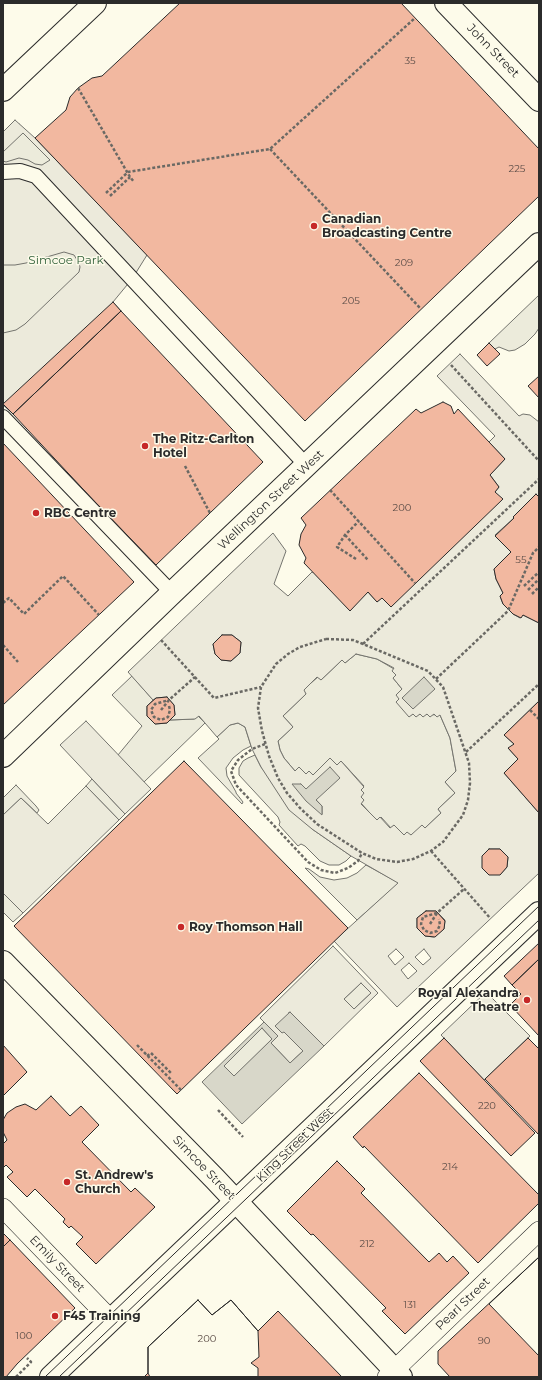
<!DOCTYPE html>
<html>
<head>
<meta charset="utf-8">
<style>
  body { margin:0 }
  #map { position:relative; width:542px; height:1380px; overflow:hidden; background:#fdfbea; font-family:Montserrat,sans-serif }
  canvas { display:block }
  .frame { position:absolute; inset:0; border:4px solid #2b2b2b; pointer-events:none }
</style>
</head>
<body>
<div id="map">
<canvas width="542" height="1380"></canvas>
<div class="frame"></div>
</div>
<script>
const ctx = document.querySelector('canvas').getContext('2d');
ctx.lineJoin = 'round';
function fill(path, color) {
  ctx.fillStyle = color;
  ctx.fill(path, 'evenodd');
}
function shape(rows) {
  const path = new Path2D();
  for (const r of rows) {
    path.moveTo(r[0], r[1]);
    for (let i = 2; i < r.length; i += 2) path.lineTo(r[i], r[i + 1]);
  }
  return path;
}
function trace(path, color, width, dash) {
  ctx.strokeStyle = color;
  ctx.lineWidth = width;
  ctx.lineCap = dash ? 'butt' : 'round';
  ctx.setLineDash(dash || []);
  ctx.stroke(path);
}
function label(font, color, halo, rows, align = 'center') {
  ctx.font = font + ' Montserrat,sans-serif';
  ctx.lineWidth = 3;
  ctx.setLineDash([]);
  ctx.textBaseline = 'middle';
  ctx.strokeStyle = halo;
  ctx.fillStyle = color;
  for (const [text, x, y, turn = 0] of rows) {
    ctx.save();
    ctx.translate(x, y);
    ctx.rotate((+turn || 0) * Math.PI / 180);
    ctx.textAlign = isNaN(turn) ? turn : align;
    if (halo) ctx.strokeText(text, 0, 0);
    ctx.fillText(text, 0, 0);
    ctx.restore();
  }
}
const green = shape([
  [19,124,147,255,3,405,3,140,19,124],
  [539,295,539,328,535,334,525,344,515,350,509,351,499,347,495,349,489,343,539,295],
  [356,654,377,659,394,669,396,675,393,678,402,689,399,699,409,716,413,714,440,715,450,738,456,771,445,782,455,793,438,809,441,813,425,828,411,835,404,835,394,825,391,828,381,817,377,821,361,803,364,800,361,797,360,790,364,786,341,761,337,765,330,758,313,775,306,774,295,771,284,758,280,750,278,741,293,727,283,716,306,694,303,690,318,677,321,680,342,660,345,663,356,654],
  [132,676,153,700,147,706,147,716,155,724,167,723,170,720,194,719,198,716,205,723,144,782,118,755,142,726,112,695,132,676],
  [238,723,245,727,251,746,243,750,233,758,226,768,227,776,236,792,236,793,243,802,242,804,198,758,219,739,217,737,230,725,238,723],
  [255,755,261,767,312,829,351,856,346,861,339,865,329,865,320,861,305,846,301,844,298,846,279,825,280,822,278,817,239,775,239,768,243,761,248,758,255,755],
  [92,779,125,814,119,820,86,786,92,779],
  [16,785,36,806,39,810,37,813,21,798,3,815,3,798,16,785],
  [366,865,399,883,357,920,305,868,309,869,320,877,334,880,347,878,357,873,366,865],
  [3,893,23,913,13,922,3,912,3,893],
  [361,983,371,993,354,1009,344,999,361,983],
  [262,1028,272,1039,234,1077,224,1066,262,1028]
]);
fill(green, '#ecebdb');
trace(green, '#74746e', 1);
const parking = shape([
  [15,120,35,138,147,255,132,279,113,302,121,311,13,414,3,405,3,333,16,330,25,324,79,272,80,267,79,263,74,255,64,252,26,263,15,265,3,265,3,161,6,162,19,158,28,160,35,164,42,165,50,160,23,133,3,152,3,132,15,120],
  [460,354,519,416,523,414,530,415,539,422,539,497,536,494,513,517,514,518,495,535,511,552,494,569,496,579,503,593,500,596,503,604,513,614,520,618,523,615,539,623,539,701,504,735,514,744,509,749,518,759,504,773,539,813,539,873,397,1007,334,941,398,883,351,856,312,829,289,810,261,767,252,749,245,727,238,723,230,725,217,737,199,716,195,719,170,720,175,715,174,705,167,697,156,698,153,700,128,672,273,533,286,551,274,584,288,596,312,572,368,592,377,602,495,492,499,487,490,475,505,459,489,442,495,436,437,376,460,354],
  [222,635,232,635,241,642,240,653,231,661,221,660,215,654,213,644,222,635],
  [356,654,377,659,394,668,392,671,396,675,393,678,402,689,396,695,399,699,396,702,409,717,413,714,416,717,420,714,423,717,427,714,430,717,434,714,437,717,440,715,450,738,456,771,445,782,455,793,438,809,441,813,425,828,422,825,411,835,407,832,404,835,394,825,390,828,380,817,377,820,361,804,364,800,361,797,364,793,361,790,364,787,341,761,337,765,330,758,313,775,309,771,306,774,299,767,295,771,284,758,280,750,278,741,293,727,283,716,306,694,304,690,317,677,321,680,342,660,345,663,356,654],
  [301,784,322,806,322,814,301,784],
  [489,849,500,849,508,857,507,867,500,875,482,856,489,849],
  [426,911,436,911,445,920,444,929,434,937,425,936,417,928,417,918,426,911],
  [396,949,404,957,395,965,388,956,396,949],
  [424,949,431,958,423,965,415,957,424,949],
  [409,963,417,971,408,979,401,970,409,963],
  [86,721,151,789,125,814,60,745,86,721],
  [86,786,119,820,23,913,3,893,3,815,21,798,48,824,86,786],
  [333,946,378,993,324,1046,289,1012,284,1031,303,1051,290,1063,271,1043,278,1036,260,1018,333,946],
  [361,983,371,993,354,1009,344,999,361,983],
  [486,992,530,1036,484,1080,441,1035,486,992]
]);
fill(parking, '#eceadb');
trace(parking, '#74746e', 1);
const water = shape([
  [424,677,435,689,413,709,402,698,424,677],
  [330,767,340,778,316,800,322,806,322,815,306,801,292,784,301,784,306,789,330,767],
  [290,1012,324,1046,242,1124,202,1082,264,1022,278,1036,271,1043,290,1063,303,1051,284,1032,282,1033,275,1026,290,1012],
  [262,1028,272,1039,234,1076,224,1066,262,1028]
]);
fill(water, '#d8d7c9');
trace(water, '#74746e', 1);
const building = shape([
  [180,3,401,3,539,149,539,196,305,421,35,138,66,110,70,97,78,88,92,78,102,76,180,3],
  [113,302,121,311,13,414,3,404,113,302],
  [121,311,263,462,156,565,95,502,13,414,121,311],
  [489,343,500,354,487,366,477,355,489,343],
  [539,376,539,398,528,386,539,376],
  [443,402,451,406,454,414,458,409,505,459,490,475,499,487,495,492,503,499,391,607,382,598,377,602,368,592,350,611,304,563,306,558,299,545,301,534,306,525,301,518,416,409,421,413,443,402],
  [3,443,134,582,3,705,3,443],
  [536,494,539,497,539,623,523,615,521,618,513,614,503,604,500,596,503,593,496,579,494,569,511,552,495,536,514,518,513,517,536,494],
  [222,635,232,635,241,642,240,653,231,661,221,660,215,654,213,644,222,635],
  [167,697,174,705,175,715,167,723,155,724,147,716,147,706,156,698,167,697],
  [539,701,539,813,504,773,518,759,508,748,514,744,504,735,539,701],
  [184,761,348,928,177,1094,14,926,184,761],
  [489,849,500,849,508,857,507,867,500,875,489,875,482,868,482,856,489,849],
  [426,911,436,911,445,921,444,929,435,937,425,936,417,928,417,918,426,911],
  [539,943,539,959,512,985,504,976,539,943],
  [539,959,539,1036,510,1005,521,994,512,985,539,959],
  [444,1038,535,1133,511,1156,420,1061,444,1038],
  [528,1038,539,1049,539,1135,485,1079,528,1038],
  [3,1045,27,1072,3,1096,3,1045],
  [419,1073,539,1195,539,1203,478,1263,364,1146,363,1148,353,1137,419,1073],
  [51,1096,70,1116,81,1106,99,1125,82,1142,131,1192,135,1188,155,1207,96,1264,76,1244,83,1237,71,1226,69,1228,63,1222,65,1219,35,1189,27,1197,7,1177,13,1172,6,1165,3,1168,3,1144,7,1140,3,1132,3,1120,7,1113,16,1107,25,1104,36,1110,51,1096],
  [337,1161,365,1189,361,1193,429,1262,439,1253,447,1262,453,1256,469,1273,405,1334,382,1311,386,1308,313,1234,311,1235,287,1211,337,1161],
  [3,1233,10,1240,3,1247,3,1233],
  [10,1240,75,1308,17,1364,6,1377,3,1377,3,1247,10,1240],
  [539,1257,539,1377,450,1377,438,1364,438,1351,539,1257],
  [539,1257,539,1356,489,1304,539,1257],
  [198,1300,212,1315,231,1300,258,1331,278,1311,342,1377,144,1377,148,1373,148,1347,198,1300],
  [198,1300,212,1315,231,1300,258,1331,259,1357,251,1363,258,1368,258,1377,150,1377,148,1373,148,1347,198,1300]
]);
fill(building, '#f2b8a0');
trace(building, '#2b2b2b', 1);
const pedestrian = shape([
  [3,172,20,171,36,176,307,466],
  [3,417,172,593]
]);
const minor = shape([
  [3,1208,111,1320],
  [387,1377,539,1231]
]);
const tertiary = shape([
  [446,3,539,100],
  [3,962,215,1179,401,1377]
]);
const secondary = shape([
  [51,1377,539,913]
]);
const primary = shape([
  [3,90,95,3],
  [3,756,172,593,539,244]
]);
trace(pedestrian, '#2b2b2b', 16);
trace(minor, '#2b2b2b', 20);
trace(tertiary, '#2b2b2b', 24);
trace(secondary, '#2b2b2b', 24);
trace(primary, '#2b2b2b', 24);
trace(shape([
  [78,88,130,177,134,182],
  [270,149,421,309],
  [106,193,128,172,270,149,415,18],
  [110,196,130,177],
  [451,365,539,461],
  [185,466,210,513],
  [330,490,415,583],
  [345,535,368,560],
  [356,559,337,547,345,535,359,521],
  [524,586,539,572],
  [528,590,539,579],
  [532,594,539,587],
  [3,603,9,598,24,614,63,576,99,615],
  [326,639,353,640,363,644,428,671,443,687,469,763,470,783,468,800,463,815,443,842,431,851,413,859,397,862,376,859,362,853,317,824,300,808,287,793,278,778,269,756,262,731,258,708,261,687,276,664,288,654,300,647,326,639],
  [161,640,214,698,261,687],
  [363,644,539,479],
  [3,645,18,662],
  [436,679,508,611,533,553,539,547],
  [169,706,170,710,168,717,161,720,154,717,151,710,155,704,169,700],
  [161,710,169,700,195,677],
  [530,710,539,719],
  [265,744,252,749,238,760,231,771,236,785,308,862,321,870,335,873,348,868,358,861,362,853],
  [466,752,539,684],
  [431,851,490,918],
  [437,913,423,917,421,924,424,930,430,933,437,931,440,925,439,919],
  [430,924,437,913,464,889],
  [137,1045,181,1090],
  [147,1056,151,1053,171,1073],
  [218,1110,243,1137],
  [16,1377,31,1362,27,1358]
]), '#6a6964', 2.5, [3, 2]);
trace(pedestrian, '#fdfbea', 14);
trace(minor, '#fdfbea', 19);
trace(tertiary, '#fdfbea', 22);
trace(secondary, '#fdfbea', 22);
trace(primary, '#fdfbea', 22);
trace(shape([
  [45,1377,539,906],
  [59,1377,539,920]
]), '#2b2b2b', 1);
for (const [x, y, r, color] of [
  [314,226,4,"#c62828"],
  [145,446,4,"#c62828"],
  [36,513,4,"#c62828"],
  [181,927,4,"#c62828"],
  [527,1000,4,"#c62828"],
  [67,1182,4,"#c62828"],
  [55,1316,4,"#c62828"]
]) {
  const dot = new Path2D();
  dot.arc(x, y, r, 0, 2 * Math.PI);
  ctx.fillStyle = color;
  ctx.fill(dot);
  trace(dot, '#fdfbea', 1.5);
}
label('10px', '#5d4e48', null, [
  ["35",410,61],
  ["225",517,169],
  ["209",404,263],
  ["205",351,301],
  ["200",402,508],
  ["55",521,560],
  ["220",487,1106],
  ["214",450,1167],
  ["212",367,1244],
  ["131",410,1305],
  ["100",24,1336],
  ["200",207,1339],
  ["90",484,1341]
]);
label('12px', '#2b2b2b', '#fdfbea', [
  ["John Street",493,51,46],
  ["Wellington Street West",271,500,-43],
  ["King Street West",295,1145,-44],
  ["Simcoe Street",204,1168,46],
  ["Emily Street",57,1264,46],
  ["Pearl Street",463,1304,-44]
]);
label('bold 12px', '#2b2b2b', '#fdfbea', [
  ["Canadian",322,219],
  ["Broadcasting Centre",322,233],
  ["The Ritz-Carlton",153,439],
  ["Hotel",153,453],
  ["RBC Centre",44,513],
  ["Roy Thomson Hall",189,927],
  ["Royal Alexandra",519,993,"right"],
  ["Theatre",519,1007,"right"],
  ["St. Andrew's",75,1175],
  ["Church",75,1189],
  ["F45 Training",63,1316]
], 'left');
label('12px', '#34623c', '#fdfbea', [
  ["Simcoe Park",66,260]
]);
</script>
</body>
</html>
